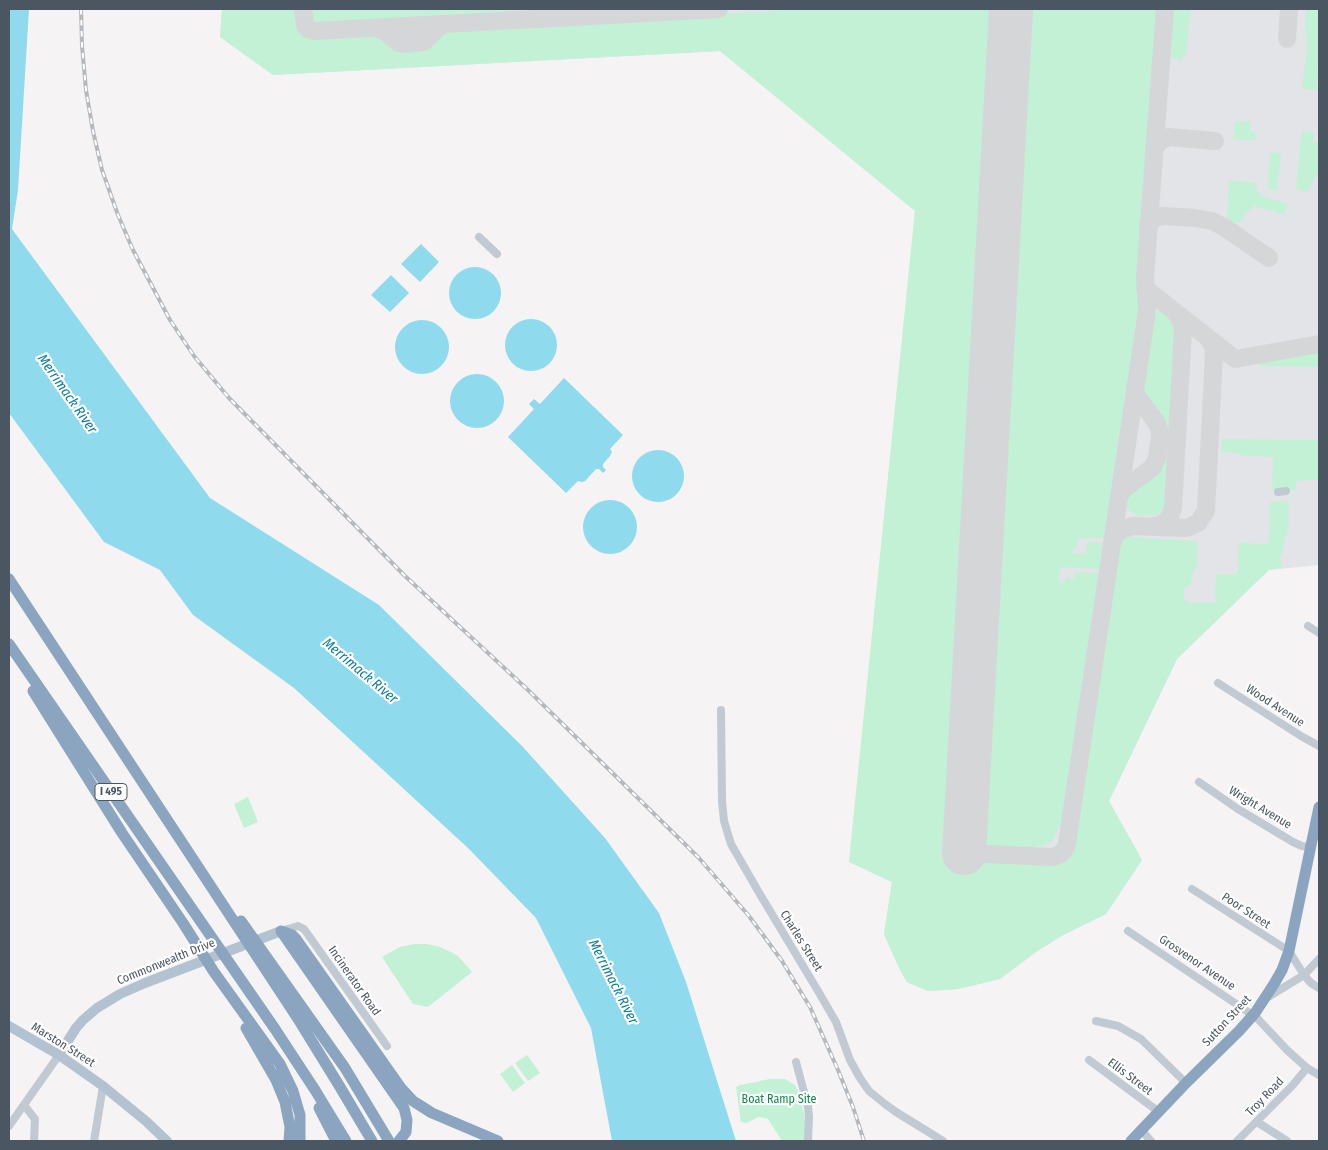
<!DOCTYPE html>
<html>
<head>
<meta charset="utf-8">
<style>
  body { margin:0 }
  #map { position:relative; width:1328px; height:1150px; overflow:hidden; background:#f5f3f3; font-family:"Fira Sans Condensed",sans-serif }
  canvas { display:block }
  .frame { position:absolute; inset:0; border:10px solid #4a5661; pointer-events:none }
</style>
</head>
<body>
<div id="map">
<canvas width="1328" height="1150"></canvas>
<div class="frame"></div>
</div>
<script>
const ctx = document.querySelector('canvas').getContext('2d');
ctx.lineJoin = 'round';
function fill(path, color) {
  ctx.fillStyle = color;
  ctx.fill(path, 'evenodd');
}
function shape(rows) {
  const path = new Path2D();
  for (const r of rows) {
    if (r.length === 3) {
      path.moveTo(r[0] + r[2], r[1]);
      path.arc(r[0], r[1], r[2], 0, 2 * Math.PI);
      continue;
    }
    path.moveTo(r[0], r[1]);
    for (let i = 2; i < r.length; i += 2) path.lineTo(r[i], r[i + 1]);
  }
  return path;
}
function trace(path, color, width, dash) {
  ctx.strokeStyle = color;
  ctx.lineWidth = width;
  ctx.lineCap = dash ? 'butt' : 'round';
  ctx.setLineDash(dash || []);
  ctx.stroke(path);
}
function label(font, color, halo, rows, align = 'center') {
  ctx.font = font + ' "Fira Sans Condensed",sans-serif';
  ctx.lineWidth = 4.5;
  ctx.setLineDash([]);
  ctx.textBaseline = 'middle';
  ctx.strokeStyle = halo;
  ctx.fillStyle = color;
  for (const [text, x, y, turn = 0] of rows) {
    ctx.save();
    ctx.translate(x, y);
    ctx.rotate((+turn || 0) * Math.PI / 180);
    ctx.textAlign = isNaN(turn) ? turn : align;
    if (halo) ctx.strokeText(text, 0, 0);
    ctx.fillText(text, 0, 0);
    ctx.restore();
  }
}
fill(shape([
  [222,9,1319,9,1319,565,1269,570,1177,659,1109,801,1142,860,1106,914,1063,935,1036,952,1000,979,958,989,928,991,907,982,899,968,884,934,892,882,849,862,915,211,720,51,273,75,220,37]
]), '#e2e4e7');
fill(shape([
  [222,9,298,9,298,20,301,28,307,34,315,37,379,34,396,49,427,48,444,30,806,9,996,9,948,857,977,860,1051,863,1061,859,1069,853,1071,847,1073,836,1116,550,1120,542,1125,538,1130,537,1198,541,1197,567,1193,571,1190,586,1184,587,1184,598,1187,602,1215,603,1216,574,1232,575,1236,574,1238,570,1239,545,1237,545,1237,543,1269,544,1270,502,1286,500,1288,503,1290,503,1288,511,1289,524,1280,559,1282,568,1269,570,1177,659,1109,801,1142,860,1106,914,1063,935,1036,952,1000,979,958,989,928,991,907,982,899,968,884,934,892,882,849,862,915,211,720,51,273,75,220,37],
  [308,9,517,9,506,13,444,19,327,26,313,22],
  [1026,9,1160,9,1142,250,1140,316,1107,538,1078,538,1077,548,1073,549,1072,553,1086,554,1087,543,1090,542,1106,543,1103,568,1100,569,1061,567,1060,575,1058,575,1058,579,1059,580,1060,583,1064,583,1066,578,1074,579,1075,572,1097,573,1102,574,1080,725,1064,812,1061,824,1052,842,1029,849,1014,849,989,846,981,841,980,839],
  [1171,9,1191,9,1186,53,1181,60,1172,58,1168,52],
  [1306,9,1319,9,1319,62,1317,72,1319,74,1316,84,1319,85,1319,90,1302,89,1307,48,1305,28],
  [1235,121,1250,122,1250,131,1256,133,1255,140,1233,139],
  [1302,131,1314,132,1313,142,1319,142,1319,170,1307,192,1298,190,1296,187],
  [1273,152,1281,154,1277,191,1268,189,1270,154],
  [1229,180,1255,183,1257,191,1262,196,1288,204,1285,213,1291,216,1253,206,1238,223,1232,223,1229,220,1227,216],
  [1160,311,1164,311,1169,314,1174,320,1176,324,1166,504,1165,508,1157,515,1140,516,1134,514,1125,507,1124,495,1160,469,1166,429,1163,423,1140,391,1152,317,1154,314],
  [1319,350,1319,367,1261,366,1257,361],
  [1222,439,1319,440,1319,479,1296,481,1296,490,1272,491,1273,457,1239,455,1239,453,1221,452],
  [248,797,258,822,244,828,234,804],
  [414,944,426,944,437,946,449,951,458,956,472,972,428,1007,413,1004,382,957,400,947],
  [527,1055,540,1073,528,1081,515,1063],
  [512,1065,525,1083,513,1092,500,1074],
  [770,1079,785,1079,795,1085,798,1091,805,1117,805,1141,782,1141,768,1119,758,1117,747,1123,741,1122,736,1087,740,1085]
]), '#c3f1d5');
fill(shape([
  [9,9,29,9,18,190,12,229,210,498,379,605,522,746,605,838,659,913,686,982,736,1141,612,1141,591,1028,536,918,468,848,294,688,193,615,160,570,104,542,9,413],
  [421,244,439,262,420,282,401,264],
  [475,293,26],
  [391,275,409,293,390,312,371,295],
  [531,345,26],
  [422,347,27],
  [477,401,27],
  [564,378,623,435,610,449,612,452,610,456,603,464,603,467,606,470,603,473,599,469,596,469,585,481,582,482,578,481,566,493,508,437,534,409,529,404,534,399,540,404],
  [658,476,26],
  [610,527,27]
]), '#90daee');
trace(shape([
  [303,9,305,25,308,29,315,31,719,9],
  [376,28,384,31,397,42,404,44,424,42,439,27,446,24],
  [1287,39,1289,9],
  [1154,149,1160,141,1169,137,1215,141],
  [1148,225,1155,218,1163,216,1195,218,1212,221,1224,227,1269,258],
  [1145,288,1235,359,1319,344],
  [1119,497,1124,489,1153,467,1157,458,1160,435,1159,429,1156,422,1139,399,1136,394,1135,388],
  [1152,527,1160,525,1167,520,1171,514,1173,508,1183,330,1181,321,1175,312],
  [1113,541,1116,535,1121,530,1132,526,1186,528,1198,523,1206,511,1214,354,1213,346,1208,338],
  [964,853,1053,857,1061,854,1066,847,1067,843,1146,318,1147,309,1145,277,1165,9]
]), '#d5d6d8', 18);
trace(shape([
  [964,853,1011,9]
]), '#d5d6d8', 44);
trace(shape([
  [479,237,497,254],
  [1278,492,1286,491],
  [1308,626,1319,633],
  [1218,683,1301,736,1319,746],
  [721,710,722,801,724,821,731,844,761,896,818,991,836,1022,850,1060,860,1078,869,1091,885,1104,896,1112,943,1141],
  [1199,782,1238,809,1293,842,1302,846,1311,847],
  [1192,889,1289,951,1304,975,1311,983,1319,988],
  [281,931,298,926,304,929,387,1046],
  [1128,931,1257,1018,1287,1050,1307,1068,1319,1075],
  [1268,997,1304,975,1319,959],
  [1096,1021,1118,1026,1141,1039,1186,1083],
  [1089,1060,1159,1112],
  [796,1062,808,1107,809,1117,808,1141],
  [24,1105,35,1119,34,1141],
  [1257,1122,1287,1141],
  [9,1126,59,1055],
  [1141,1130,1151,1141],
  [94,1141,103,1086],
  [1237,1141,1292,1086,1307,1068]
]), '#c1cad2', 8);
trace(shape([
  [9,1026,59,1055,103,1086,147,1122,167,1141],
  [59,1055,76,1028,83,1020,97,1008,120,994,145,983,281,931]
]), '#b3c2d1', 10);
trace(shape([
  [9,579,300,1022,340,1087,372,1141],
  [9,644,275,1029,315,1090,346,1141],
  [33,691,122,833,183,923,214,972,280,1064,293,1091,300,1115,300,1141],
  [241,921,345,1068,389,1141],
  [281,931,292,935,296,939,401,1088,413,1101,432,1113,498,1141],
  [281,931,404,1108,407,1120,406,1132,399,1141],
  [246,1028,276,1080,285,1102,290,1127,289,1141],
  [319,1108,336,1141],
  [1131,1141,1186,1083,1239,1031,1255,1013,1274,984,1282,970,1289,951,1319,807]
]), '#8ba5c1', 11);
const rail = shape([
  [81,9,82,46,86,90,93,131,102,170,118,215,133,250,170,320,194,356,229,398,405,576,528,690,699,858,749,916,782,961,810,1007,838,1070,853,1107,864,1141]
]);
trace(rail, '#b5b8bd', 4);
trace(rail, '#fff', 2, [5.5]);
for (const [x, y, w] of [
  [111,792,32]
]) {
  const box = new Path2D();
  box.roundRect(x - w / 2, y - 8.5, w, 17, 4);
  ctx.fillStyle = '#fff';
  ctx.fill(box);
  trace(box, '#4a5661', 1);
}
label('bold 11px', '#4a5661', null, [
  ["I 495",111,792]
]);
label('12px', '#4a5661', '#fff', [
  ["Wood Avenue",1275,706,33],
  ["Wright Avenue",1260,808,31],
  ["Poor Street",1246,911,33],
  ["Charles Street",801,941,58],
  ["Commonwealth Drive",166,962,-22],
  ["Grosvenor Avenue",1197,963,34],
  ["Incinerator Road",354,981,55],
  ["Sutton Street",1227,1021,-47],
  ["Marston Street",63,1045,32],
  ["Ellis Street",1130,1077,37],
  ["Troy Road",1265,1097,-46]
]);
label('12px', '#17864f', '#fff', [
  ["Boat Ramp Site",779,1100]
]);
label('italic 14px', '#0c7c9b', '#fff', [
  ["Merrimack River",67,394,55],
  ["Merrimack River",360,671,40],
  ["Merrimack River",613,982,63]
]);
</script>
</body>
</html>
